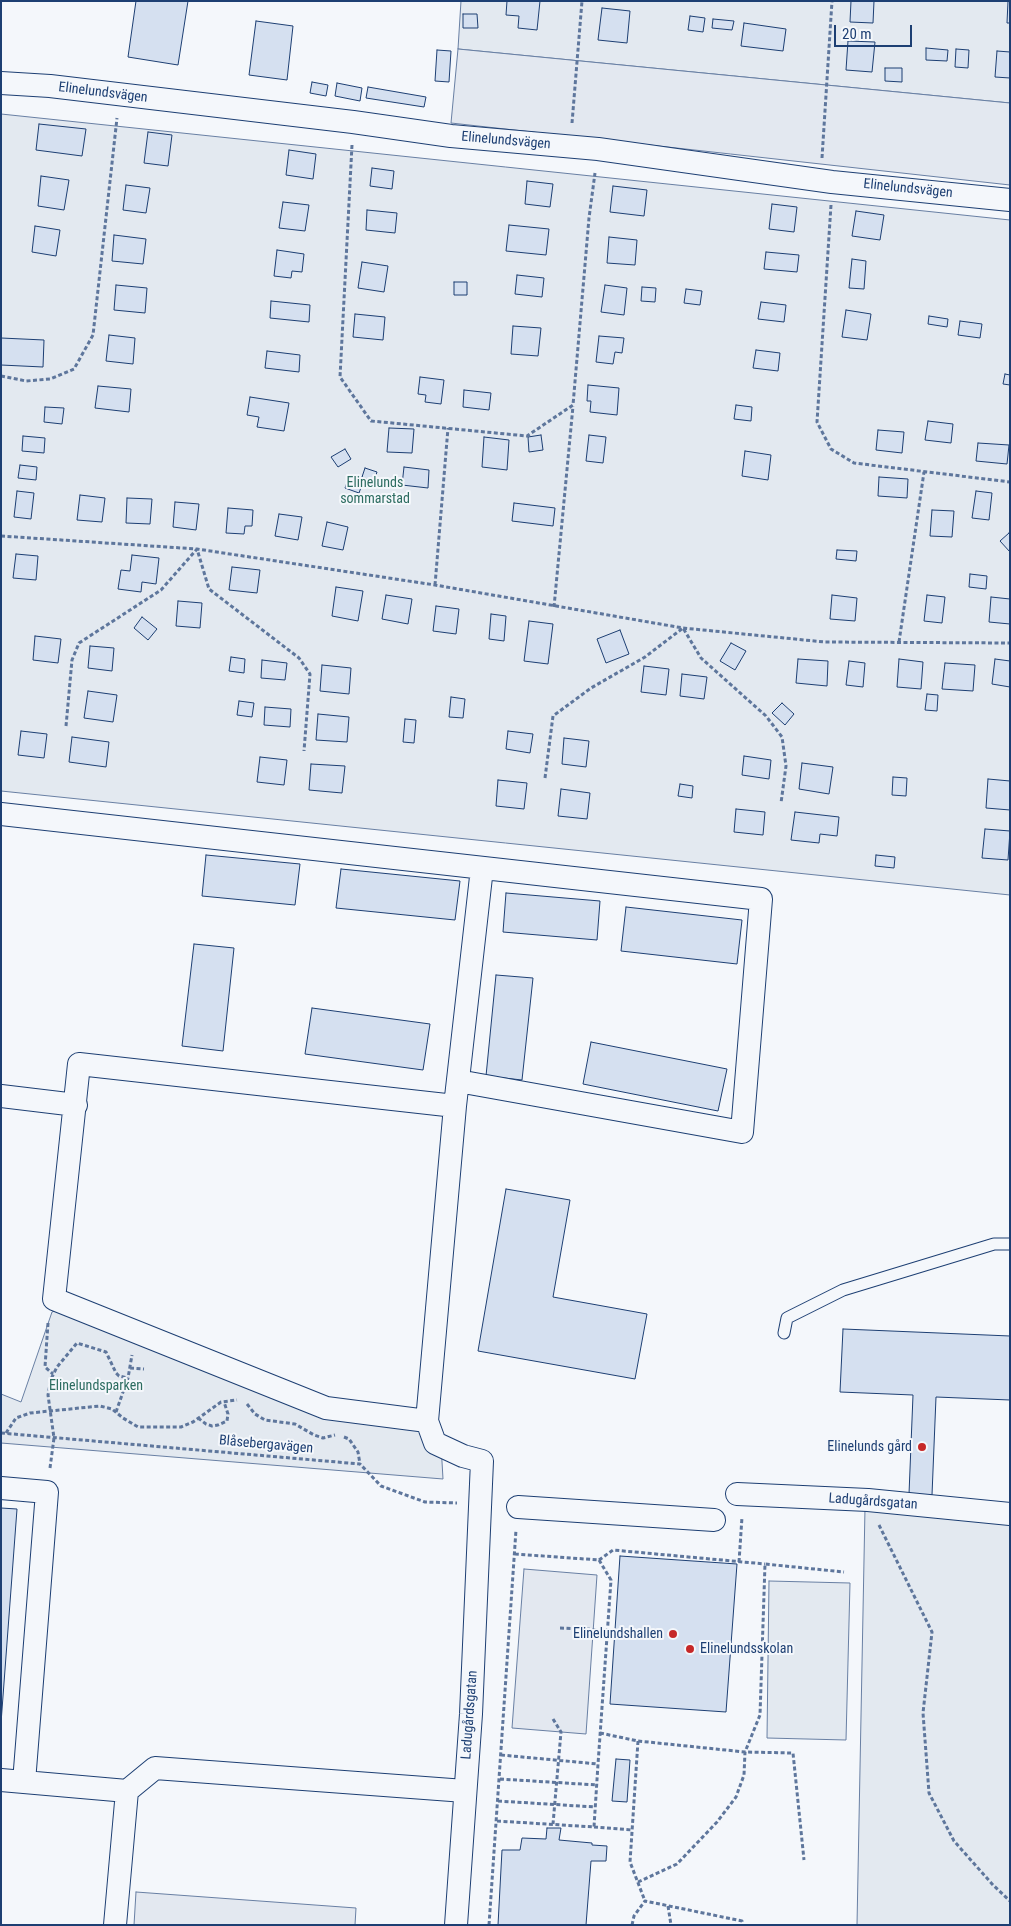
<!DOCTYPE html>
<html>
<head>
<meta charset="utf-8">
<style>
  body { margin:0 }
  #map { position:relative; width:1011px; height:1926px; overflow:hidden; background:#f4f7fb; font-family:"Roboto Condensed",sans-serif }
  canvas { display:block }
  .frame { position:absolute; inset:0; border:2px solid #1d3f73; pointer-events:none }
  .scale { position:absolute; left:834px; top:25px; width:78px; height:22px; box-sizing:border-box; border:2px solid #1d3f73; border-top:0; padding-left:6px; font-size:15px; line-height:18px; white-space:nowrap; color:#1d3f73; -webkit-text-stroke:4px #f4f7fb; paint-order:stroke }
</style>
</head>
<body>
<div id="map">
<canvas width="1011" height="1926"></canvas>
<div class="frame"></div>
<div class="scale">20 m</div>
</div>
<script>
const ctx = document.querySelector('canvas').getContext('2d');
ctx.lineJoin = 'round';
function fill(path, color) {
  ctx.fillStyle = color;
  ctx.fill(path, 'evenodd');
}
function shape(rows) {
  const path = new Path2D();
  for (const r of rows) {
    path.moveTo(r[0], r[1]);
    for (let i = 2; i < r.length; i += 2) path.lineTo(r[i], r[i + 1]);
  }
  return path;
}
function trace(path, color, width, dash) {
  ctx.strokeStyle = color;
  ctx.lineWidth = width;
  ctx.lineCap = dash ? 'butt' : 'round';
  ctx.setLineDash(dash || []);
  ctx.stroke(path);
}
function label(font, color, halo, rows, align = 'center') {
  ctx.font = font + ' "Roboto Condensed",sans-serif';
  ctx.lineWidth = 4;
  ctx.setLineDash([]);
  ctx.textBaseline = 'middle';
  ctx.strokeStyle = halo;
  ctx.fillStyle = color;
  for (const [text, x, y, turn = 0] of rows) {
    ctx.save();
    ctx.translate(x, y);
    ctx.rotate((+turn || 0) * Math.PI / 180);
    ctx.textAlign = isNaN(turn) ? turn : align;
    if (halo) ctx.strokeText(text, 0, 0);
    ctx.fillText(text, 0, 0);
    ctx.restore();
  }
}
const green = shape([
  [461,1,1010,1,1010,103,458,49,461,1],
  [1,114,1010,220,1010,895,1,791,1,114],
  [74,1303,234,1379,440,1427,443,1479,1,1443,1,1394,21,1402,52,1312,74,1303],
  [865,1508,1010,1516,1010,1925,857,1925,865,1508],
  [769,1581,850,1583,846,1740,767,1738,769,1581]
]);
fill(green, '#e3e9f0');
trace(green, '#687fa3', 1);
const parking = shape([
  [458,49,1010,103,1010,185,451,123,458,49],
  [524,1569,597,1575,586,1734,512,1728,524,1569],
  [136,1892,356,1908,355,1925,134,1925,136,1892]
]);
fill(parking, '#e3e8f0');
trace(parking, '#687fa3', 1);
const building = shape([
  [136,1,188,1,178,65,128,57,136,1],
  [507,1,540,1,537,30,518,28,519,16,506,15,507,1],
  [851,1,874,1,873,23,850,22,851,1],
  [1008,1,1010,1,1010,23,1007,23,1008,1],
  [602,8,630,11,627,43,598,40,602,8],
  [463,14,477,14,478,28,463,28,463,14],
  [690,16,705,18,703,32,688,30,690,16],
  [713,19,734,21,732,30,712,28,713,19],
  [256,21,293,26,287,80,249,75,256,21],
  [744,23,786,29,783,51,741,46,744,23],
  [848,41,875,42,872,72,846,70,848,41],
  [926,48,948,50,947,61,926,60,926,48],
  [956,49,969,50,968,68,955,67,956,49],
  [437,50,451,51,449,82,435,81,437,50],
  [997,51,1010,52,1010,78,995,77,997,51],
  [885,68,902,68,902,82,885,81,885,68],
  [312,82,328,85,326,96,310,93,312,82],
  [337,83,362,88,360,101,335,96,337,83],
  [368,87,426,97,424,107,366,98,368,87],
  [39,124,86,129,82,156,36,150,39,124],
  [148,132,172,135,168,166,144,163,148,132],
  [289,150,316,154,313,179,286,175,289,150],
  [372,168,394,171,392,189,370,186,372,168],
  [41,176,69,180,64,210,38,206,41,176],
  [527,181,553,184,550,207,525,204,527,181],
  [126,185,150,188,146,213,123,210,126,185],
  [613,186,647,190,644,216,610,212,613,186],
  [283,202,309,205,305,231,279,228,283,202],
  [772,204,797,207,794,232,769,229,772,204],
  [367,210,397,213,395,233,366,230,367,210],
  [856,211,884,215,880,240,852,236,856,211],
  [509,225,549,229,546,255,506,251,509,225],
  [35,226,60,230,56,256,32,252,35,226],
  [114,235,146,239,143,264,112,261,114,235],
  [609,237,637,240,635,265,607,263,609,237],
  [277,250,304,254,302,272,292,271,291,278,274,276,277,250],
  [766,252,799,255,797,272,764,269,766,252],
  [852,259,866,261,864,289,849,288,852,259],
  [362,262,388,266,384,292,358,288,362,262],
  [517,275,544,278,542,297,515,294,517,275],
  [454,282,467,282,467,295,454,295,454,282],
  [116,285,147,288,145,313,114,310,116,285],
  [605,285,627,288,624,315,601,312,605,285],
  [642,287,656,288,655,302,641,301,642,287],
  [686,289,702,291,700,305,684,303,686,289],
  [271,301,310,305,309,322,270,318,271,301],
  [761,302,786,305,784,322,758,319,761,302],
  [846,310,871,314,867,340,842,337,846,310],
  [355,314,385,317,383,340,353,337,355,314],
  [929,316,948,319,947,327,928,324,929,316],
  [960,321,982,324,980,338,958,335,960,321],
  [513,326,541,328,538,356,511,354,513,326],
  [109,335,135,338,133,364,106,361,109,335],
  [599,336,624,338,622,353,615,352,613,364,596,362,599,336],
  [1,338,44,340,43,367,1,365,1,338],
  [756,350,780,353,778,371,753,368,756,350],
  [267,351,300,355,299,372,265,368,267,351],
  [1005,374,1010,375,1010,385,1003,384,1005,374],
  [420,377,444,380,441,404,425,402,426,395,418,394,420,377],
  [588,385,619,388,617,415,590,412,591,401,587,401,588,385],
  [98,386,131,389,129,412,95,408,98,386],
  [464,390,491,393,489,410,463,407,464,390],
  [250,397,289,403,284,431,257,427,259,417,247,415,250,397],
  [736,405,752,407,751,421,734,419,736,405],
  [45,407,64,408,62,424,44,422,45,407],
  [928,421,953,424,951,443,925,440,928,421],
  [389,428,414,429,412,453,387,452,389,428],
  [878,430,904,432,902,453,876,450,878,430],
  [541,435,543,450,529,452,528,437,541,435],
  [589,435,606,437,603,463,586,461,589,435],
  [23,436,45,438,44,453,22,451,23,436],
  [484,437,509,440,507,470,482,467,484,437],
  [978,443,1009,445,1007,464,976,461,978,443],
  [345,449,351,459,338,467,331,457,345,449],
  [745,451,771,455,768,480,742,476,745,451],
  [20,465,37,467,36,480,18,478,20,465],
  [404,467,429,470,428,488,402,485,404,467],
  [365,468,377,472,374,481,362,477,365,468],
  [349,477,363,482,359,493,345,488,349,477],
  [879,477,908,479,907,498,878,496,879,477],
  [17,491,34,493,31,519,14,517,17,491],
  [976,491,992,493,989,520,972,518,976,491],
  [80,495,105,498,102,522,77,520,80,495],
  [127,498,152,499,150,524,126,523,127,498],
  [175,502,199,504,196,530,173,527,175,502],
  [514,503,555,508,553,526,512,521,514,503],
  [228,508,253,510,252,526,245,526,244,534,226,533,228,508],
  [932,510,954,511,952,537,930,536,932,510],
  [279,514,302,517,298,540,275,536,279,514],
  [327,522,348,527,343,550,322,546,327,522],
  [1009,533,1010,534,1010,552,1000,541,1009,533],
  [837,550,857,551,856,561,836,559,837,550],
  [16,554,38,556,36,580,13,578,16,554],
  [132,555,159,558,156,584,142,582,141,592,118,589,121,570,130,571,132,555],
  [232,567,260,570,257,593,229,590,232,567],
  [970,574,987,576,986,589,969,587,970,574],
  [336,587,363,591,358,621,332,616,336,587],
  [386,595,412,599,408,624,382,619,386,595],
  [832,595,857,598,855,621,830,619,832,595],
  [927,595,945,597,942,623,924,621,927,595],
  [991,597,1010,599,1010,624,989,622,991,597],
  [178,601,202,603,200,628,176,626,178,601],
  [436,606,459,609,456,634,433,631,436,606],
  [491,614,506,616,504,641,489,639,491,614],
  [142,617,157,629,148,640,134,628,142,617],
  [529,621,553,624,548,664,524,661,529,621],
  [620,630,629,654,606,663,597,639,620,630],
  [35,636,61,639,58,663,33,660,35,636],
  [731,643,746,651,735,670,720,661,731,643],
  [90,646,114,648,112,671,88,668,90,646],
  [231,657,245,659,244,673,229,671,231,657],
  [798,659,828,661,827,686,796,683,798,659],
  [899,659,923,662,921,689,897,687,899,659],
  [995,659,1010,661,1010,687,992,684,995,659],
  [262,660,287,663,285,680,261,678,262,660],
  [849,661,865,663,863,687,846,685,849,661],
  [945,663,975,665,973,691,942,689,945,663],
  [322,665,351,668,349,694,320,691,322,665],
  [644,666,669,669,666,695,641,692,644,666],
  [682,674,707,677,704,699,680,696,682,674],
  [88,691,117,695,113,722,84,718,88,691],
  [927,694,938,695,937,711,925,710,927,694],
  [451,697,465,699,463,718,449,717,451,697],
  [239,701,254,703,252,717,237,715,239,701],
  [782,703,794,714,785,725,772,713,782,703],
  [265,707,291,709,290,727,264,725,265,707],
  [318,714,349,717,347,742,316,740,318,714],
  [405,719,416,720,414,743,403,742,405,719],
  [21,731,47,734,44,758,18,755,21,731],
  [508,731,533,734,530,753,506,749,508,731],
  [72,737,109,742,106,767,69,762,72,737],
  [564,738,589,741,586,767,562,764,564,738],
  [744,756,771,760,769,779,742,775,744,756],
  [260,757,287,760,284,785,257,782,260,757],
  [802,763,833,767,829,794,799,789,802,763],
  [311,764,345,766,342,793,309,790,311,764],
  [893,777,907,778,906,796,892,795,893,777],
  [988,779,1010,781,1010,810,986,808,988,779],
  [498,780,527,783,524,809,496,806,498,780],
  [680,784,693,786,692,798,678,796,680,784],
  [561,789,590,793,587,819,558,816,561,789],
  [736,809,765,812,763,835,734,832,736,809],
  [795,812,839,817,837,836,820,834,819,843,791,840,795,812],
  [985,829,1010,831,1008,860,982,858,985,829],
  [206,855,300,864,295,905,202,896,206,855],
  [876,855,895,857,894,868,875,866,876,855],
  [341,869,460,881,455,920,336,908,341,869],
  [506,893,600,901,597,940,503,932,506,893],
  [626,907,742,920,737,964,621,951,626,907],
  [194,944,234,948,223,1051,182,1046,194,944],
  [496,975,533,978,522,1080,486,1076,496,975],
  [312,1008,430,1024,423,1070,305,1054,312,1008],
  [591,1042,727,1069,718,1111,583,1084,591,1042],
  [506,1189,570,1200,553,1297,647,1314,635,1379,478,1351,506,1189],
  [843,1329,1010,1336,1010,1400,936,1397,932,1495,909,1494,913,1395,840,1392,843,1329],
  [1,1508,17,1509,1,1723,1,1508],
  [620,1556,737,1564,726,1712,610,1704,620,1556],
  [616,1759,630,1760,627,1802,612,1801,616,1759],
  [547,1828,561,1828,559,1840,592,1843,592,1845,607,1846,606,1861,591,1861,586,1925,498,1925,502,1850,520,1850,522,1838,546,1839,547,1828]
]);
fill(building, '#d5e0f0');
trace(building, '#1d3f73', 1);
const lane = shape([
  [784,1333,787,1318,843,1290,994,1244,1010,1244]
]);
const street = shape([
  [1,83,50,86,353,122,451,136,598,149,832,182,1010,200],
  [1,814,761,899,742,1132,458,1081],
  [1,1096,76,1105],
  [427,1421,326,1408,54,1299,79,1064,455,1106],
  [1,1488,47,1492,24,1782],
  [737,1494,868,1500,1010,1514],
  [518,1507,714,1520],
  [1,1780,127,1791,115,1925],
  [127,1791,155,1768,465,1791],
  [456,1925,471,1714,482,1461,463,1456,435,1443,427,1421,455,1106,482,868]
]);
trace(lane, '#1d3f73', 13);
trace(street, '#1d3f73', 24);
trace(shape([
  [572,123,582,1],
  [352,145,340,377,371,421,527,436,573,405,589,218,595,173],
  [822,158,832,1],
  [831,205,817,422,831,449,854,463,1010,482],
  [1,376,26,381,50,379,74,369,93,335,117,118],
  [1,536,197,549,435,585,683,628,825,642,1010,643],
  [435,585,448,428],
  [554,607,573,406],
  [899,642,924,472],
  [66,726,72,660,79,643,161,590,197,549,209,589,299,658,310,674,304,751],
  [545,778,553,716,591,688,645,657,683,628,701,658,766,716,782,737,786,766,781,803],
  [48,1323,45,1367,53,1374],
  [130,1368,144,1369],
  [247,1404,255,1414,265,1420,295,1424,314,1435,323,1438,335,1435],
  [116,1412,128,1378,132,1355],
  [198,1418,206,1424,212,1426,218,1425,227,1421,228,1414,224,1402],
  [1,1433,360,1464,381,1486,425,1502,457,1503],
  [6,1433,16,1418,30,1413,100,1406,112,1409,123,1418,138,1427,181,1427,193,1422,221,1402,237,1400],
  [344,1437,349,1439,358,1452,360,1464],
  [50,1468,54,1438,48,1395,51,1379,57,1367,77,1343,106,1352,116,1373,119,1376,128,1378],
  [879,1525,932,1632,923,1713,929,1793,954,1841,993,1885,1010,1901],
  [599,1560,613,1550,765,1564],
  [739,1562,742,1517],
  [560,1628,607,1630],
  [553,1719,561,1732,553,1824],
  [600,1733,638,1741,745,1752,793,1753,804,1860],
  [638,1741,630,1862,645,1901],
  [501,1755,598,1764],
  [500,1779,597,1785],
  [498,1801,595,1807],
  [497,1821,594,1827,598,1764,611,1580,599,1560,515,1554],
  [594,1827,632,1830],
  [638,1882,677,1864,717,1822,736,1797,744,1775,745,1752,760,1715,765,1564,844,1572],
  [668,1906,671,1925],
  [489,1925,516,1530],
  [632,1925,634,1916,645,1901,742,1921,742,1925]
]), '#5e769c', 3, [4, 2.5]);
trace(lane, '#f4f7fb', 11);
trace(street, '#f4f7fb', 22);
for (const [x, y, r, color] of [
  [922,1447,5,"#c62828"],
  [673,1634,5,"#c62828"],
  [690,1649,5,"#c62828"]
]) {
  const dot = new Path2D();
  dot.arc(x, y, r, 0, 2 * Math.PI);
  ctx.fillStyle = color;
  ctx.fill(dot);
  trace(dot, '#f4f7fb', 2);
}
label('14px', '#1d3f73', '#f4f7fb', [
  ["Elinelundsvägen",103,93,7],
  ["Elinelundsvägen",506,141,5],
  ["Elinelundsvägen",908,189,6],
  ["Blåsebergavägen",266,1445,5],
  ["Ladugårdsgatan",873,1502,4],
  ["Ladugårdsgatan",470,1715,-86]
]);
label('14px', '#2c6c60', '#f4f7fb', [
  ["Elinelunds",375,483],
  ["sommarstad",375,499],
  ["Elinelundsparken",96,1386]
]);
label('14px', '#1d3f73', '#f4f7fb', [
  ["Elinelunds gård",912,1447],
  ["Elinelundshallen",663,1634],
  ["Elinelundsskolan",700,1649,"left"]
], 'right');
</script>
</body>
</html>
